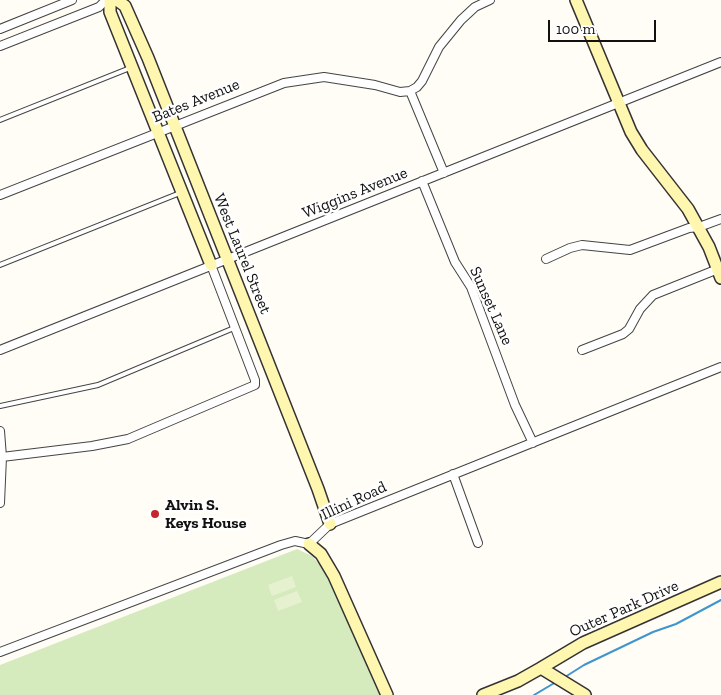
<!DOCTYPE html>
<html>
<head>
<meta charset="utf-8">
<style>
  body { margin:0 }
  #map { position:relative; width:721px; height:695px; overflow:hidden; background:#fffdf5; font-family:"Zilla Slab",serif }
  canvas { display:block }
  .scale { position:absolute; left:548px; top:20px; width:108px; height:22px; box-sizing:border-box; border:2px solid #111; border-top:0; padding-left:6px; font-size:15px; line-height:18px; white-space:nowrap; color:#111; -webkit-text-stroke:4px #fff; paint-order:stroke }
</style>
</head>
<body>
<div id="map">
<canvas width="721" height="695"></canvas>
<div class="scale">100 m</div>
</div>
<script>
const ctx = document.querySelector('canvas').getContext('2d');
ctx.lineJoin = 'round';
function fill(path, color) {
  ctx.fillStyle = color;
  ctx.fill(path, 'evenodd');
}
function shape(rows) {
  const path = new Path2D();
  for (const r of rows) {
    path.moveTo(r[0], r[1]);
    for (let i = 2; i < r.length; i += 2) path.lineTo(r[i], r[i + 1]);
  }
  return path;
}
function trace(path, color, width, dash) {
  ctx.strokeStyle = color;
  ctx.lineWidth = width;
  ctx.lineCap = dash ? 'butt' : 'round';
  ctx.setLineDash(dash || []);
  ctx.stroke(path);
}
function label(font, color, halo, rows, align = 'center') {
  ctx.font = font + ' "Zilla Slab",serif';
  ctx.lineWidth = 5;
  ctx.setLineDash([]);
  ctx.textBaseline = 'middle';
  ctx.strokeStyle = halo;
  ctx.fillStyle = color;
  for (const [text, x, y, turn = 0] of rows) {
    ctx.save();
    ctx.translate(x, y);
    ctx.rotate((+turn || 0) * Math.PI / 180);
    ctx.textAlign = isNaN(turn) ? turn : align;
    if (halo) ctx.strokeText(text, 0, 0);
    ctx.fillText(text, 0, 0);
    ctx.restore();
  }
}
fill(shape([
  [297,549,312,556,326,571,377,690,381,695,0,695,0,665]
]), '#d5ebbd');
fill(shape([
  [292,576,296,587,272,596,268,585],
  [297,591,302,602,278,611,274,600]
]), '#e6f2cf');
trace(shape([
  [565,677,584,665,653,632,676,624,721,600],
  [534,695,556,682]
]), '#3f96cf', 2);
const lane = shape([
  [0,120,130,68],
  [0,265,180,193],
  [0,406,98,385,234,328]
]);
const street = shape([
  [0,29,72,0],
  [0,46,99,7,106,0],
  [410,91,444,173],
  [422,181,455,262,471,287,515,405,533,443],
  [0,195,284,83,324,77,375,85,400,92,410,91,417,87,422,81,439,47,461,20,475,7,490,0],
  [546,259,570,248,582,245,630,250,689,228,699,227,721,219],
  [0,350,721,62],
  [582,350,623,334,629,329,640,309,653,295,718,269],
  [0,431,2,457,0,503],
  [2,457,92,446,128,439,255,385,255,380,211,265],
  [453,474,478,543],
  [0,652,281,545,295,541,309,544,330,524,721,367]
]);
const secondary = shape([
  [110,0,110,12,211,265],
  [117,0,125,6,148,58,318,489,330,524],
  [576,0,631,132,642,150,688,209,709,247,721,278],
  [309,544,321,554,334,576,387,695],
  [541,668,583,643,721,582],
  [483,695,518,681,541,668,585,695]
]);
trace(lane, '#444', 6);
trace(street, '#444', 10);
trace(secondary, '#333', 14);
trace(lane, '#fff', 4);
trace(street, '#fff', 8);
trace(secondary, '#fff6b0', 11);
for (const [x, y, r, color] of [
  [155,514,5,"#c4262e"]
]) {
  const dot = new Path2D();
  dot.arc(x, y, r, 0, 2 * Math.PI);
  ctx.fillStyle = color;
  ctx.fill(dot);
  trace(dot, '#fff', 2);
}
label('16px', '#111', '#fff', [
  ["Bates Avenue",196,101,-22],
  ["Wiggins Avenue",355,193,-22],
  ["West Laurel Street",242,254,68],
  ["Sunset Lane",491,306,66],
  ["Illini Road",354,501,-25],
  ["Outer Park Drive",624,609,-24]
]);
label('bold 16px', '#111', '#fff', [
  ["Alvin S.",165,505],
  ["Keys House",165,523]
], 'left');
</script>
</body>
</html>
